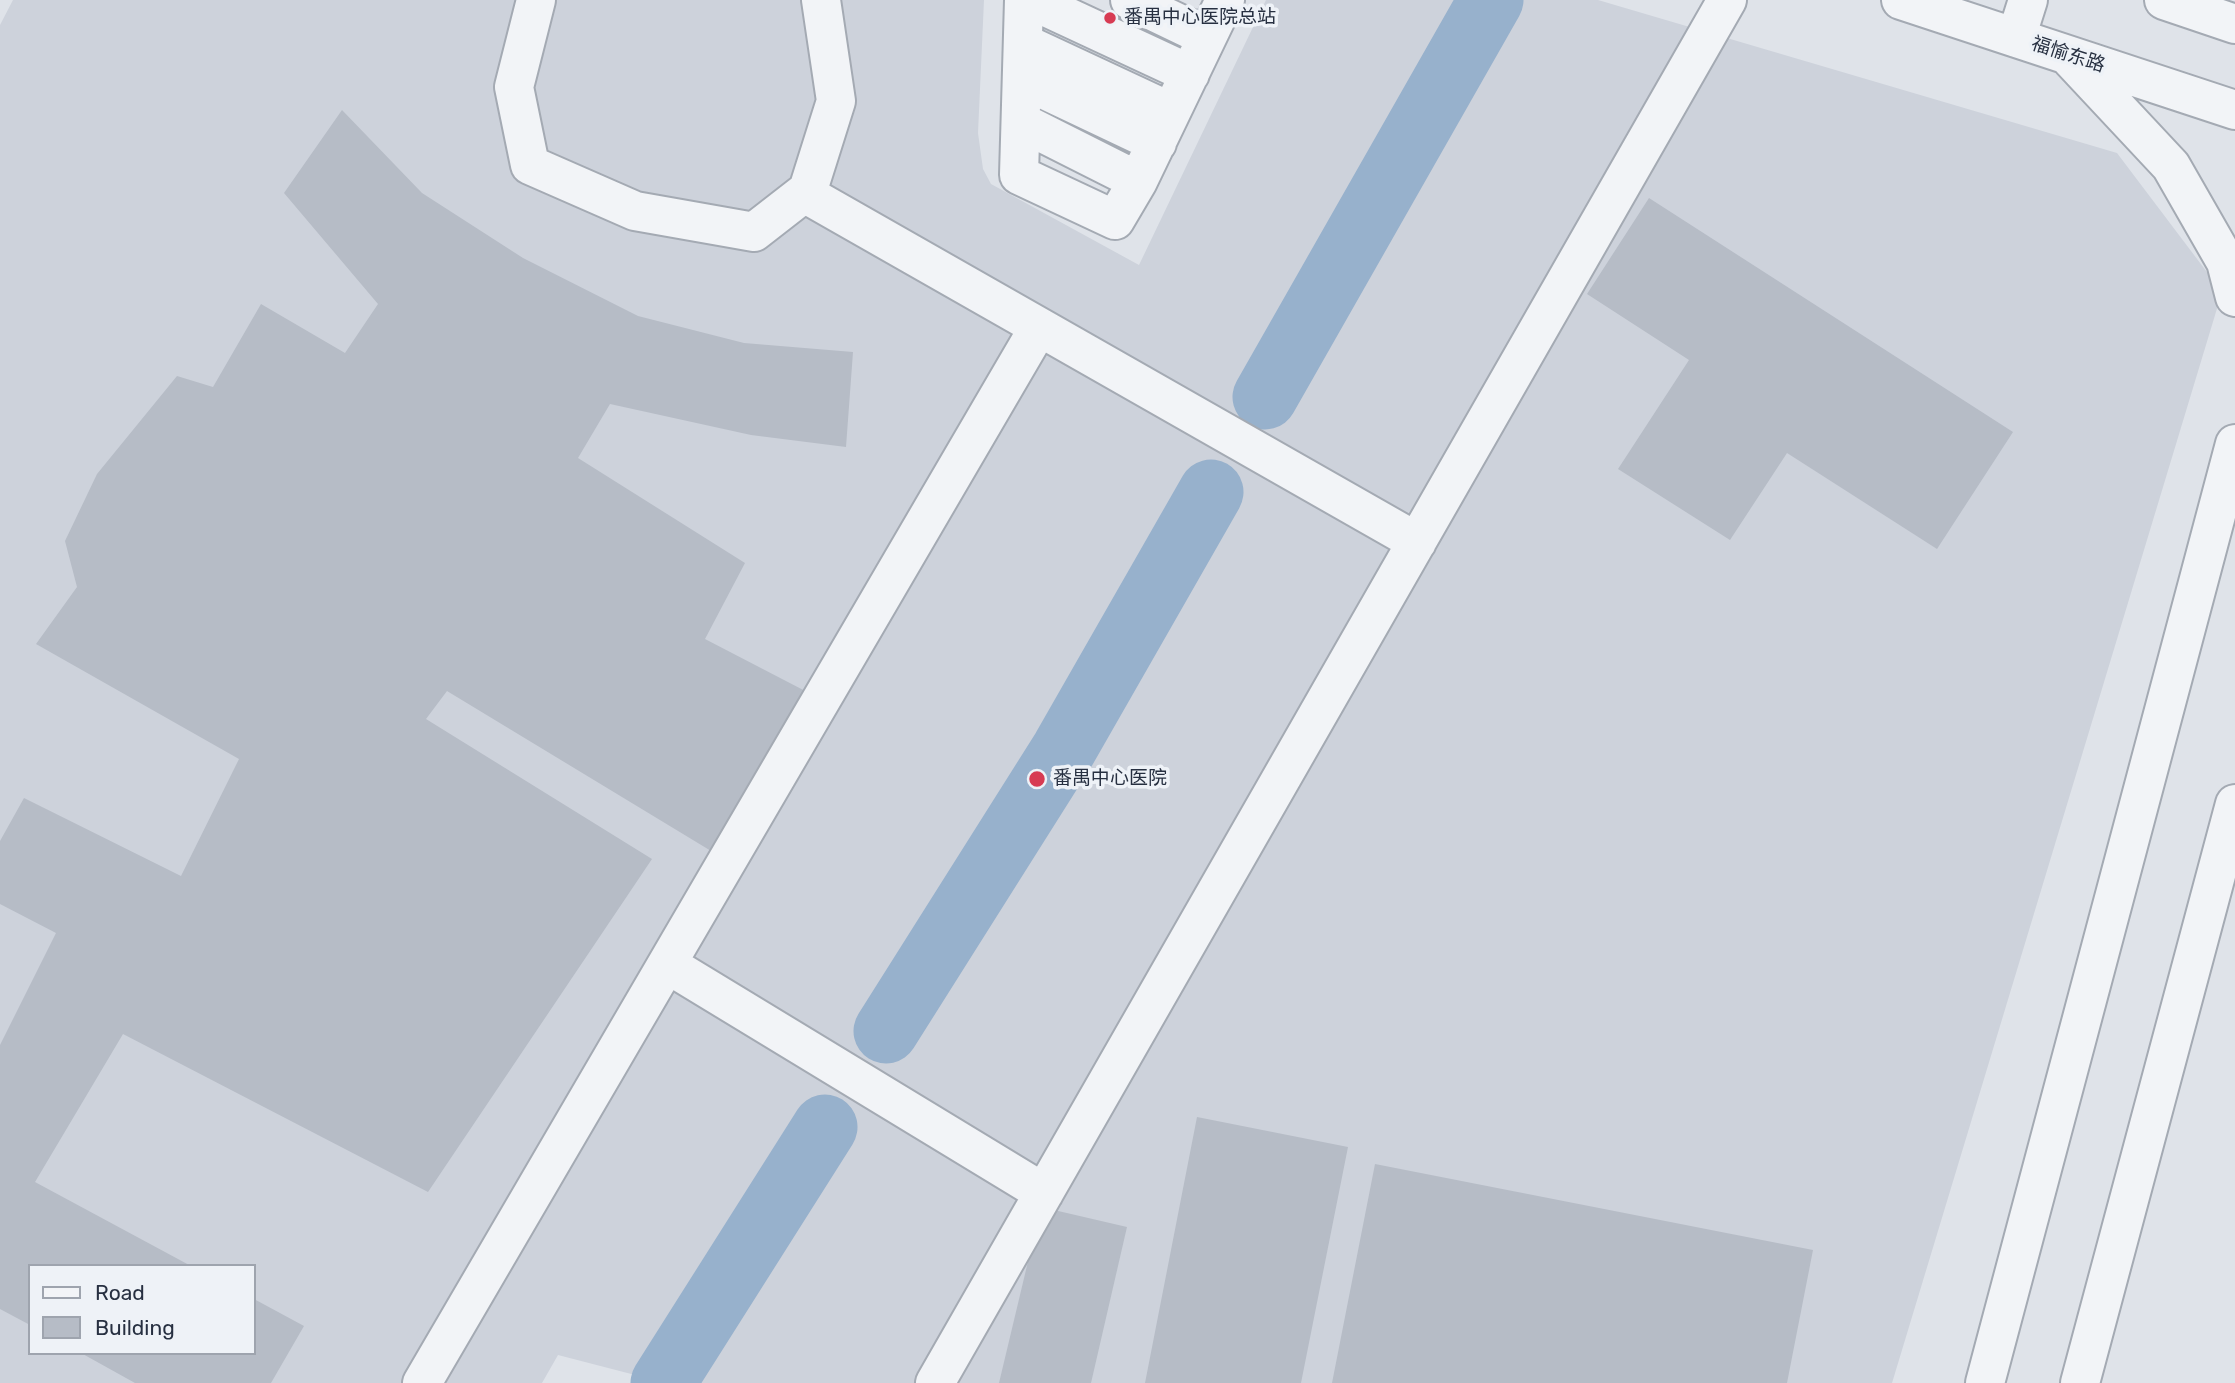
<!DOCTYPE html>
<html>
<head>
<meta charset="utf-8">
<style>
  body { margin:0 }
  #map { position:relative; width:2235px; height:1383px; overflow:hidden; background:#dfe3e9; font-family:Rubik,sans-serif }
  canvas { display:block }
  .legend { position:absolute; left:28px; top:1264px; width:228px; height:91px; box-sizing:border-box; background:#eef2f7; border:2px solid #9ea4ae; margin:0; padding:9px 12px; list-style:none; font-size:21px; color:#273041 }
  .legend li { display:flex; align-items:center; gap:14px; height:35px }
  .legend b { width:35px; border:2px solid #9ea4ae }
</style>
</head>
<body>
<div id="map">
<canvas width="2235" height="1383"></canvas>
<ul class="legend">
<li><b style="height:9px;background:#f2f4f7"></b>Road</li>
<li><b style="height:19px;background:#b6bcc6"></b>Building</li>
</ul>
</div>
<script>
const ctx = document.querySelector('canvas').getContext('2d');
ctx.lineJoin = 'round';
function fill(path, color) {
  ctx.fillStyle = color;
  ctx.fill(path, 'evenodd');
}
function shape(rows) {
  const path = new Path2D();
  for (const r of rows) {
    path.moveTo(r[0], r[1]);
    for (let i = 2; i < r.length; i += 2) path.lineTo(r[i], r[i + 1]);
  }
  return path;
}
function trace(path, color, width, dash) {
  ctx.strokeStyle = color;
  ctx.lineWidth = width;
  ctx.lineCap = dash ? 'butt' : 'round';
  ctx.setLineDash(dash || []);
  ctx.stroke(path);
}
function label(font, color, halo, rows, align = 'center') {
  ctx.font = font + ' Rubik,"Noto Sans SC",sans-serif';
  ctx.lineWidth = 7;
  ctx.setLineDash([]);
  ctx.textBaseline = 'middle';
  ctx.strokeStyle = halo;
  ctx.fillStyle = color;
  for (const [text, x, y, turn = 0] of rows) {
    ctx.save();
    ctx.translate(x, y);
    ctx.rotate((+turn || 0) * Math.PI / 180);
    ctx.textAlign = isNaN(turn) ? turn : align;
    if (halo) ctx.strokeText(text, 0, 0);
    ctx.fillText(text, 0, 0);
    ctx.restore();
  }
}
fill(shape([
  [13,0,984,0,978,133,983,169,991,184,1139,265,1266,0,1598,0,2117,153,2222,292,1892,1383,666,1383,558,1355,542,1383,0,1383,0,25],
  [30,1266,254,1266,254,1353,30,1353]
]), '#cdd2db');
trace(shape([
  [1265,397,1491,0],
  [886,1031,1064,749,1211,492],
  [663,1383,825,1127]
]), '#97b1cc', 65);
fill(shape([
  [342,110,422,193,523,258,638,316,744,343,853,352,846,447,751,435,610,404,578,458,745,563,705,639,811,694,721,857,447,691,426,719,652,859,428,1192,123,1034,35,1182,191,1266,30,1266,30,1325,0,1309,0,1045,56,933,0,904,0,841,24,798,181,876,239,759,36,644,77,587,65,541,97,474,177,376,213,387,261,304,345,353,378,304,284,193],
  [1649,198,2013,432,1937,549,1787,453,1730,540,1618,469,1689,360,1587,294],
  [1197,1117,1348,1147,1301,1383,1145,1383],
  [1375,1164,1813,1250,1787,1383,1332,1383],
  [1041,1207,1127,1227,1091,1383,999,1383],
  [254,1299,304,1326,271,1383,135,1383,81,1353,254,1353]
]), '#b6bcc6');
const minor = shape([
  [536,0,514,87,530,165,635,211,754,232,808,190,836,101,821,0],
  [1024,0,1019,175,1115,220,1138,181,1225,0],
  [1031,0,1190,74],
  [1130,0,1207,37],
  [1901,0,2235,110],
  [2164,0,2235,24],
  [2016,38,2028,0],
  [1023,43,1171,112],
  [2070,58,2171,166,2226,262,2235,297],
  [1022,79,1157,143],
  [1021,122,1138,181],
  [804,193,1417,542],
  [667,964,1044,1193],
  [422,1383,1039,327],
  [935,1383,1727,0],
  [1985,1383,2235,444],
  [2080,1383,2235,804]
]);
trace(minor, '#a4aab3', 42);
trace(minor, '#f2f4f7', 38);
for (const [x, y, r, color] of [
  [1110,18,7,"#d73b53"],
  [1037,779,9,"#d73b53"]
]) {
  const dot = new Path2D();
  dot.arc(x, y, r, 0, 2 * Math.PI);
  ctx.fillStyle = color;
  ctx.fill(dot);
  trace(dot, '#eef2f7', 2.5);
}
label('19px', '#273041', '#eef2f7', [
  ["番禺中心医院总站",1124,18],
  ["番禺中心医院",1053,779]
], 'left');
label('19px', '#273041', '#eef2f7', [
  ["福愉东路",2068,55,18]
]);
</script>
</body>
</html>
